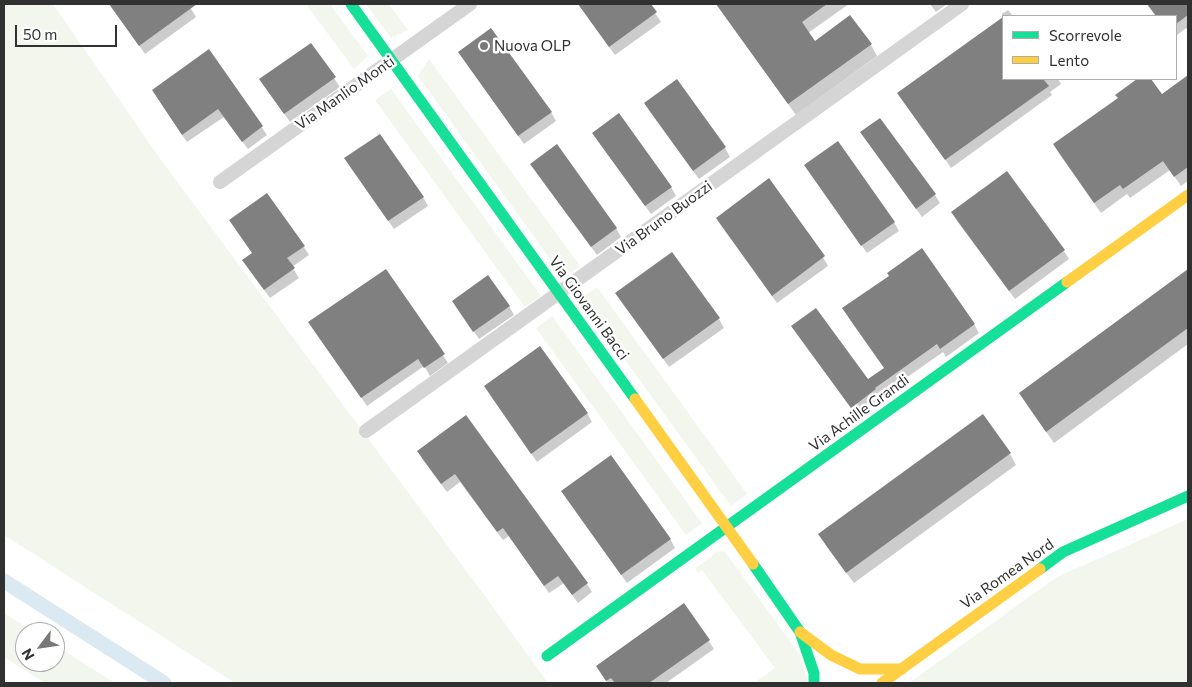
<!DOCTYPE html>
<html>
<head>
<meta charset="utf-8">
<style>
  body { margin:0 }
  #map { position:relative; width:1192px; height:687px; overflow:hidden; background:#fff; font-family:Commissioner,sans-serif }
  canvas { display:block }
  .frame { position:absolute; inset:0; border:5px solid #313131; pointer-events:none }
  .legend { position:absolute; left:1002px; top:15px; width:175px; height:65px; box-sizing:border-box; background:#fff; border:1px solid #adadad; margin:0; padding:6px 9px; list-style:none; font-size:15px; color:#313131 }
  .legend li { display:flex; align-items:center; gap:10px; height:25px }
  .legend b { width:25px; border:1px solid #adadad }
  .north { position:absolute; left:15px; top:622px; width:50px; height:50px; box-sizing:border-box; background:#fff; border:1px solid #adadad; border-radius:50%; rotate:239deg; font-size:14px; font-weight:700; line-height:20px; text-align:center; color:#313131 }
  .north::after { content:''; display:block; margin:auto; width:18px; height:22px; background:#797979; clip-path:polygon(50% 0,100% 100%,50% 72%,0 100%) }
  .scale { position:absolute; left:15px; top:25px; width:102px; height:22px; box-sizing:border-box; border:2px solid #313131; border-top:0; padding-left:6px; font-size:15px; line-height:18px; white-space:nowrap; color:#313131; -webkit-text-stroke:4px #fff; paint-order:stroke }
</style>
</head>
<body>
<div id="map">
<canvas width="1192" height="687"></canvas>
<div class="frame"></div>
<ul class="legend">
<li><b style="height:6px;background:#16e098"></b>Scorrevole</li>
<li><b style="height:6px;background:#ffcf43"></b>Lento</li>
</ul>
<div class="north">N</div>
<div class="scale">50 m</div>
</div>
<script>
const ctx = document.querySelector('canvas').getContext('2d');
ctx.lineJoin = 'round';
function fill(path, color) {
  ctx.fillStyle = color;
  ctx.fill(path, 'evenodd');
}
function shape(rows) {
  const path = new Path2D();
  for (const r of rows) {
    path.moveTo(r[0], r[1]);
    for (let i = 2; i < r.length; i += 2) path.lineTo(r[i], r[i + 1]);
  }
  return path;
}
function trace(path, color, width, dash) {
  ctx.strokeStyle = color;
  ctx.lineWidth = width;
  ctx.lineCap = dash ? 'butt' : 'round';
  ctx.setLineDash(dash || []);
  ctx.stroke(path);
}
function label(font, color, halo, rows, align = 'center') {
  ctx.font = font + ' Commissioner,sans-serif';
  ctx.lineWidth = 5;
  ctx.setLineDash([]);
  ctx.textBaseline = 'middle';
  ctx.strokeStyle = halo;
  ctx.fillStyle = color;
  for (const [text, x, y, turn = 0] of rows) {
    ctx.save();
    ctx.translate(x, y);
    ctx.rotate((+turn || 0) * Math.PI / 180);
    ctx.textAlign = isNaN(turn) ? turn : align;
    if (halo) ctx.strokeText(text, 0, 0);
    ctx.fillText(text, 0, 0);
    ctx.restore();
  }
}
fill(shape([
  [4,4,53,4,161,160,485,596,548,683,235,683,4,535],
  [306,4,330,4,368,56,354,69],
  [366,4,389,4,408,30,391,38],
  [429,59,580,266,564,278,418,76],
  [391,89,541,296,525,307,375,100],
  [597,287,747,494,731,506,581,299],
  [552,316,702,523,686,535,536,328],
  [1188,519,1188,683,909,683,1057,577],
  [721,551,725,552,800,655,808,683,754,683,775,668,702,570,698,573,696,570,696,568,717,552],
  [4,613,34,632,25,632,25,662,55,662,55,645,115,683,45,683,4,657]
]), '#f2f6ed');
fill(shape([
  [110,4,188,4,196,17,145,54],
  [578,4,649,4,661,22,615,55],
  [716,4,787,4,794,13,808,4,849,4,808,33,815,42,871,45,877,56,796,115],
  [930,4,947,4,936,12],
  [1147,4,1188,4,1188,31,1186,28,1176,36,1176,16,1156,16],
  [1008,10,1013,16,1003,16,1003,17,1002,14],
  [1003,18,1003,79,1058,79,1061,84,1050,92,1052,95,951,168,899,93],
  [311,44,340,87,290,122,266,88],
  [209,51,267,135,248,149,224,117,187,142,158,99],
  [460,53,551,112,556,121,524,144,465,61],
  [1188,77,1188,181,1181,186,1170,170,1130,198,1127,194,1101,213,1060,155,1054,145,1119,99,1117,95,1139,79,1149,79,1161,96],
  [677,81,725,148,730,157,699,179,650,112,645,104],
  [880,119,935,195,940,203,922,217,867,141],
  [599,142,671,187,676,196,651,214],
  [351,167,423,197,428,206,394,229],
  [1007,172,1064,251,1069,259,1015,299,957,221,952,212],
  [537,173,616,228,621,237,597,255],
  [811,174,894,222,899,231,867,253],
  [717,219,823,257,828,266,777,303,722,227],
  [304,247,309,255,292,267,299,278,270,298,249,269],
  [671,253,719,319,724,328,669,367,622,302],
  [1185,273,1188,278,1188,344,1054,443,1027,405,1021,393],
  [890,277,974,324,979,333,946,357,943,352,879,397,880,399,857,416,798,335,793,326,868,381,885,369,848,317],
  [453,302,509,306,514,315,479,339],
  [315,331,443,355,448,363,430,376,424,366,367,406],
  [490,395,587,413,592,422,537,462],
  [466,417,587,584,592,592,578,603,564,583,549,593,509,536,503,540,460,482,447,492,423,460,418,452],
  [1010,454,1016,465,854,583,826,546,820,534],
  [568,500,670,539,675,548,627,583],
  [684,605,714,649,666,683,608,683,602,675]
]), '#0003');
trace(shape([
  [4,581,164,683]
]), '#dbe9f3', 15);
fill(shape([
  [109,4,197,4,139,46],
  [578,4,651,4,657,12,609,47],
  [716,4,827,4,802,22,815,41,850,15,872,44,788,104],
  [1147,4,1188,4,1188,15,1176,24,1176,16,1156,16],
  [1003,17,1003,79,1043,79,1049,86,945,160,897,93],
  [491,28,552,112,518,136,458,52],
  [311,43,336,77,284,114,259,79],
  [209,49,263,126,242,142,218,109,182,135,152,90],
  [1188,75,1188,167,1174,177,1163,161,1123,189,1120,185,1094,203,1053,144,1118,98,1115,95,1137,79,1151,79,1162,94],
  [677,79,726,147,693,171,644,103],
  [619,113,672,187,645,206,592,133],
  [880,118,936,194,916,209,860,132],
  [380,134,424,197,388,221,344,158],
  [838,141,895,222,861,246,804,165],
  [557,144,617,228,591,247,530,164],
  [1007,171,1065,250,1009,291,951,212],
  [769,178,825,256,772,296,716,218],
  [267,193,305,246,287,258,295,268,264,290,242,260,252,253,229,220],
  [922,248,975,324,940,349,937,344,875,388,876,389,851,408,791,326,816,308,868,379,884,368,842,308,889,276,887,273],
  [672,252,720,318,663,359,615,293],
  [386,269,445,354,424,368,418,359,361,398,308,322],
  [1188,269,1188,328,1046,432,1019,393],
  [488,275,510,306,473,332,452,301],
  [540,346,588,413,531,454,484,386],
  [983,414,1011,453,846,573,818,534],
  [466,415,588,583,572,595,558,576,544,586,503,528,497,532,455,474,441,484,417,451],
  [611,455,671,539,621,575,561,491],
  [684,603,710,640,649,683,615,683,611,678,606,681,596,666]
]), '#808080');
trace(shape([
  [220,182,470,4],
  [366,431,962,4]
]), '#d5d5d5', 14);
trace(shape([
  [351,4,635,399],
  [753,564,800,632,814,673,814,683],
  [1040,569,1063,552,1188,496],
  [547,656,1067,282]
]), '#16e098', 11);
trace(shape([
  [1067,282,1188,195],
  [635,399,753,564],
  [800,632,831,655,860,669,902,669],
  [882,683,1040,569]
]), '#ffcf43', 11);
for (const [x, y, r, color] of [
  [484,46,5,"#797979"]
]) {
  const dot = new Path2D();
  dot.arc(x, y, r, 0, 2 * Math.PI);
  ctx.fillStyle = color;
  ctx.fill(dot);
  trace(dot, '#fff', 2);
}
label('15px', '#313131', '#fff', [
  ["Nuova OLP",494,46]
], 'left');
label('15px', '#313131', '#fff', [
  ["Via Manlio Monti",345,93,-35],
  ["Via Bruno Buozzi",664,218,-36],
  ["Via Giovanni Bacci",589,308,54],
  ["Via Achille Grandi",859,413,-36],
  ["Via Romea Nord",1007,574,-35]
]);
</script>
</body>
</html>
